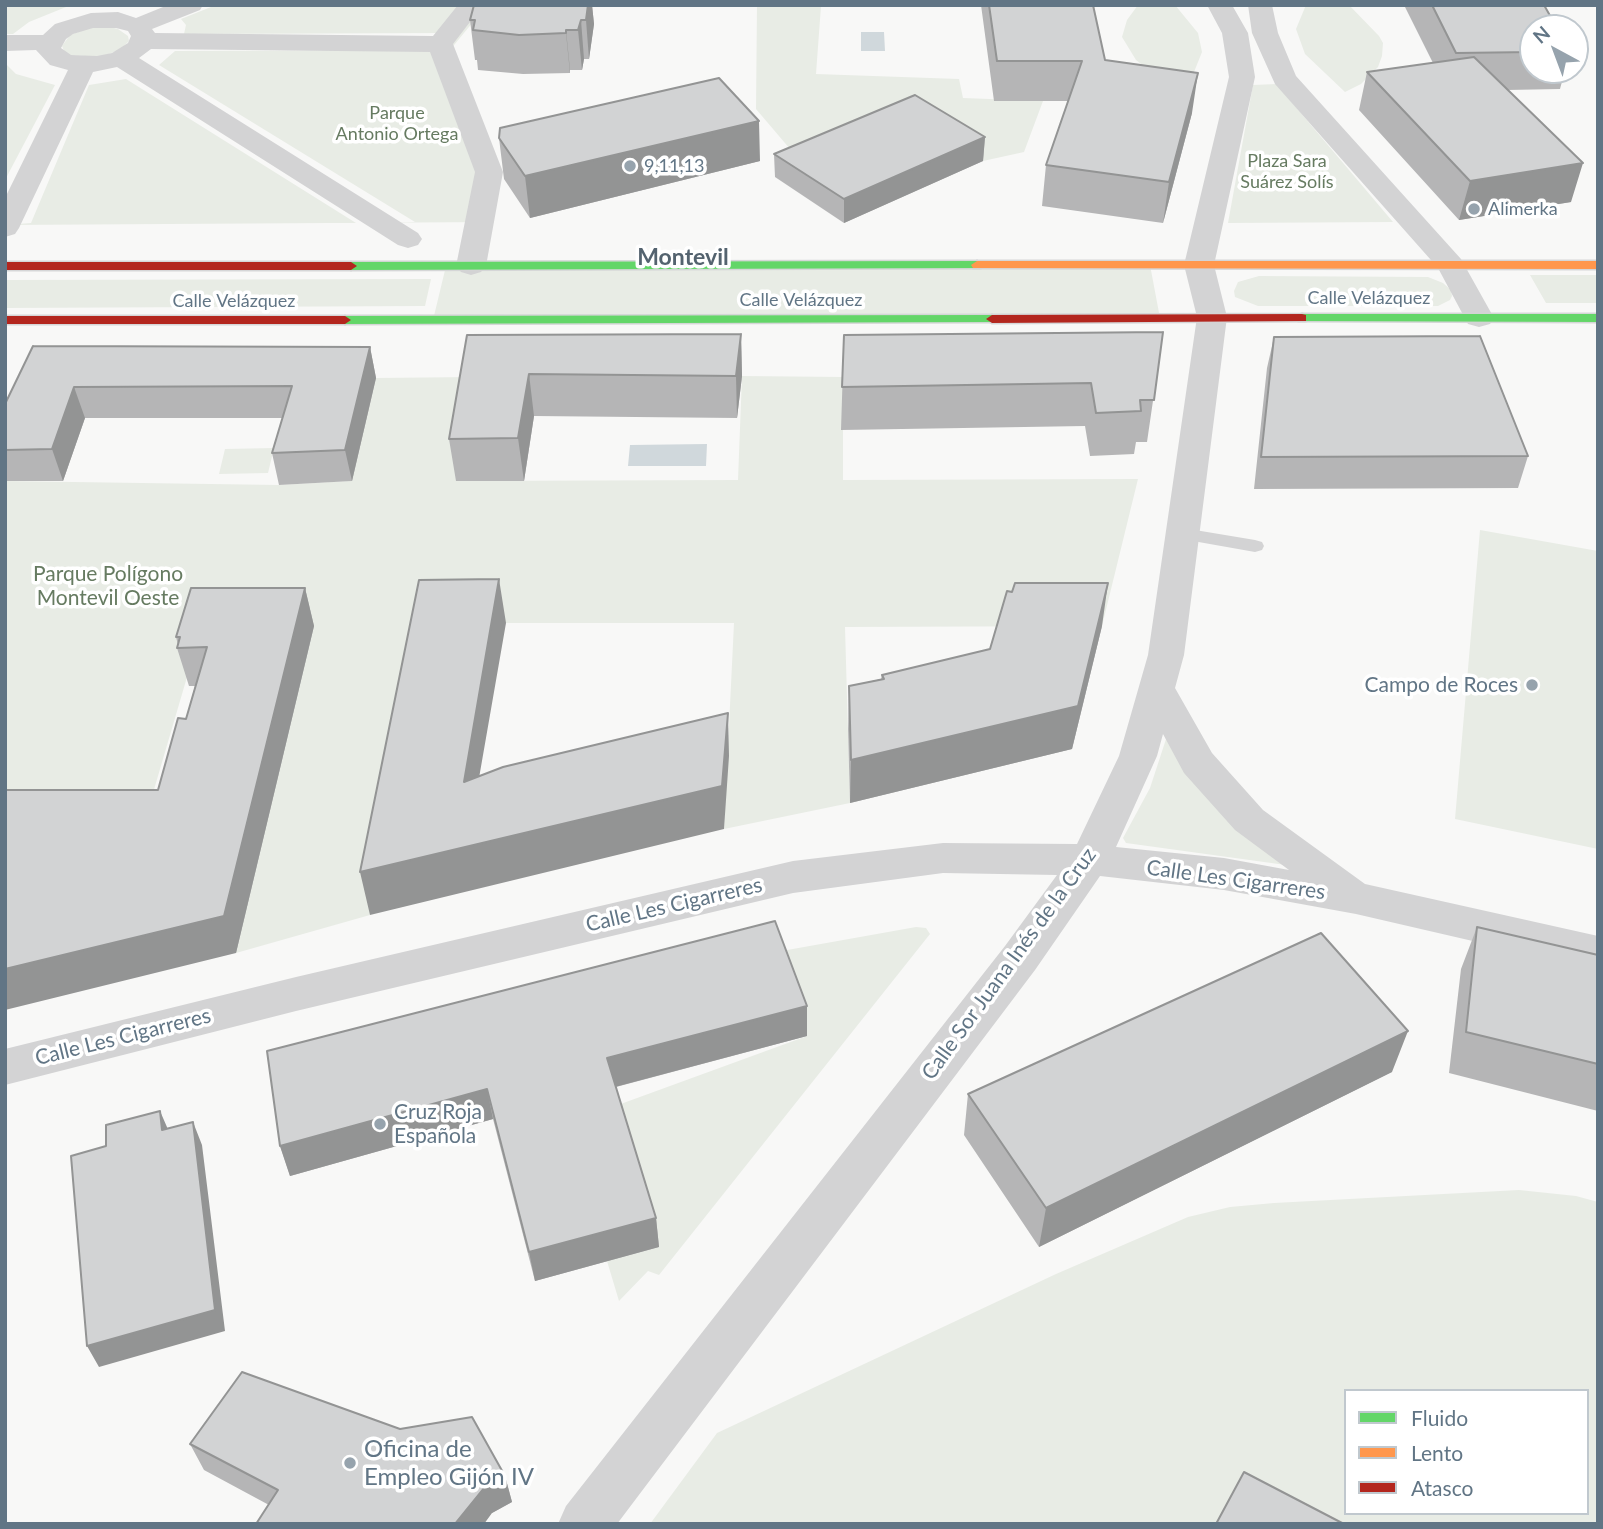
<!DOCTYPE html>
<html>
<head>
<meta charset="utf-8">
<style>
  body { margin:0 }
  #map { position:relative; width:1603px; height:1529px; overflow:hidden; background:#f8f8f7; font-family:Lato,sans-serif }
  canvas { display:block }
  .frame { position:absolute; inset:0; border:7px solid #617585; pointer-events:none }
  .legend { position:absolute; left:1344px; top:1389px; width:245px; height:126px; box-sizing:border-box; background:#fff; border:2px solid #c0c8ce; margin:0; padding:9px 12px; list-style:none; font-size:21px; color:#617585 }
  .legend li { display:flex; align-items:center; gap:14px; height:35px }
  .legend b { width:35px; border:2px solid #c0c8ce }
  .north { position:absolute; left:1519px; top:14px; width:70px; height:70px; box-sizing:border-box; background:#fff; border:2px solid #c0c8ce; border-radius:50%; rotate:319deg; font-size:19px; font-weight:700; line-height:28px; text-align:center; color:#617585 }
  .north::after { content:''; display:block; margin:auto; width:24px; height:32px; background:#96a3ad; clip-path:polygon(50% 0,100% 100%,50% 72%,0 100%) }
</style>
</head>
<body>
<div id="map">
<canvas width="1603" height="1529"></canvas>
<div class="frame"></div>
<ul class="legend">
<li><b style="height:9px;background:#63d668"></b>Fluido</li>
<li><b style="height:9px;background:#ff974d"></b>Lento</li>
<li><b style="height:9px;background:#b3261e"></b>Atasco</li>
</ul>
<div class="north">N</div>
</div>
<script>
const ctx = document.querySelector('canvas').getContext('2d');
ctx.lineJoin = 'round';
function fill(path, color) {
  ctx.fillStyle = color;
  ctx.fill(path, 'evenodd');
}
function shape(rows) {
  const path = new Path2D();
  for (const r of rows) {
    path.moveTo(r[0], r[1]);
    for (let i = 2; i < r.length; i += 2) path.lineTo(r[i], r[i + 1]);
  }
  return path;
}
function trace(path, color, width, dash) {
  ctx.strokeStyle = color;
  ctx.lineWidth = width;
  ctx.lineCap = dash ? 'butt' : 'round';
  ctx.setLineDash(dash || []);
  ctx.stroke(path);
}
function label(font, color, halo, rows, align = 'center') {
  ctx.font = font + ' Lato,sans-serif';
  ctx.lineWidth = 7;
  ctx.setLineDash([]);
  ctx.textBaseline = 'middle';
  ctx.strokeStyle = halo;
  ctx.fillStyle = color;
  for (const [text, x, y, turn = 0] of rows) {
    ctx.save();
    ctx.translate(x, y);
    ctx.rotate((+turn || 0) * Math.PI / 180);
    ctx.textAlign = isNaN(turn) ? turn : align;
    if (halo) ctx.strokeText(text, 0, 0);
    ctx.fillText(text, 0, 0);
    ctx.restore();
  }
}
fill(shape([
  [5,5,71,5,29,22,13,34,5,34],
  [216,5,487,5,450,50,493,222,5,225,31,223,89,85,126,79,356,223,415,222,159,65,175,51,443,50,449,33,184,34,186,25,181,19],
  [757,5,958,5,821,6,816,74,959,79,963,98,1043,101,1024,152,983,161,913,118,796,156,756,109],
  [1138,5,1175,5,1198,33,1202,52,1188,87,1158,77,1136,60,1122,37,1127,20],
  [1306,5,1349,5,1379,36,1383,43,1382,56,1378,67,1361,84,1345,92,1305,54,1296,29],
  [110,27,118,29,128,36,129,41,120,50,100,57,69,55,64,51,62,46,70,35,89,28],
  [5,63,16,74,55,85,5,180],
  [1277,84,1305,118,1393,222,1228,223,1253,85],
  [1150,265,1160,318,433,320,446,266],
  [1530,275,1598,275,1598,303,1546,303],
  [1259,276,1428,277,1443,283,1451,290,1452,296,1450,300,1438,306,1258,306,1235,297,1234,291,1238,282],
  [431,279,425,306,5,308,5,280],
  [742,376,843,377,843,480,1138,479,1102,626,845,627,850,803,724,829,734,623,427,623,370,915,236,953,202,626,143,827,5,828,5,481,279,485,351,481,376,378,473,377,456,481,738,480],
  [274,448,268,473,219,474,225,449],
  [1480,530,1598,551,1598,849,1455,819],
  [1168,733,1293,866,1126,843,1123,838,1150,788],
  [916,927,926,928,930,934,659,1275,648,1271,619,1301,607,1261,659,1247,596,1113,807,1036,776,952],
  [1519,1190,1576,1196,1598,1202,1598,1524,650,1524,717,1433,1056,1274,1188,1217,1230,1207,1274,1203],
  [1346,1391,1587,1391,1587,1513,1346,1513]
]), '#e8ece5');
fill(shape([
  [861,32,884,32,885,51,861,51],
  [707,444,706,466,628,466,630,445]
]), '#d0d8dc');
const fast = shape([
  [977,261,983,265,981,268,351,270,345,266,351,262,977,261],
  [1302,314,1598,314,1598,322,1298,321,1298,315,1302,314],
  [992,315,998,319,996,322,345,324,339,320,345,316,992,315]
]);
const slow = shape([
  [977,261,1598,261,1598,269,973,268,971,265,977,261]
]);
const jam = shape([
  [5,262,351,262,357,266,351,270,5,270,5,262],
  [1302,314,1306,315,1306,321,992,323,986,319,992,315,1302,314],
  [5,316,345,316,351,320,345,324,5,324,5,316]
]);
trace(fast, '#d5d6d7', 3);
trace(slow, '#d5d6d7', 3);
trace(jam, '#d5d6d7', 3);
fill(shape([
  [1183,528,1255,540,1262,542,1264,546,1262,550,1255,552,1176,538,1174,534,1176,530,1183,528]
]), '#d3d3d4');
fill(shape([
  [168,5,203,5,200,10,152,29,155,33,433,36,458,5,483,5,453,44,503,172,486,266,481,272,471,275,461,272,456,266,475,172,430,52,151,49,139,58,418,233,422,239,418,245,408,248,398,245,117,67,93,72,19,228,15,234,5,237,5,198,68,70,50,65,36,50,5,51,5,35,43,35,55,24,91,13,118,12,136,18,168,5],
  [93,28,116,28,128,31,131,36,128,43,112,53,97,56,71,55,61,48,66,39,73,34,93,28],
  [1207,5,1232,5,1248,33,1255,77,1214,265,1227,317,1184,655,1175,688,1212,753,1263,810,1365,884,1598,936,1598,970,1356,914,1224,890,1100,876,1035,970,617,1524,558,1524,566,1506,1005,946,1057,875,943,873,793,893,296,1011,5,1085,5,1049,296,977,793,861,943,843,1077,844,1119,756,1148,655,1197,317,1184,265,1229,77,1222,33,1207,5],
  [1163,734,1184,773,1235,830,1289,870,1224,858,1116,847,1157,756,1163,734],
  [1248,5,1272,5,1278,33,1296,76,1461,259,1494,318,1490,324,1479,327,1468,324,1438,268,1275,84,1252,33,1248,5]
]), '#d3d3d4');
fill(fast, '#63d668');
fill(slow, '#ff974d');
fill(jam, '#b3261e');
fill(shape([
  [592,5,594,24,589,59,584,59,582,70,570,70,570,73,523,74,478,70,477,60,475,60,470,20],
  [981,5,1093,5,1105,60,1192,113,1163,223,1042,206,1046,165,1068,101,994,101],
  [1404,5,1544,5,1533,28,1533,70,1565,70,1560,89,1507,90,1571,202,1459,220,1359,110,1367,72,1433,63],
  [985,137,983,161,844,223,775,177,774,154],
  [499,138,760,161,530,218,504,179],
  [1163,332,1147,442,1136,442,1134,454,1090,456,1085,426,841,430,844,335],
  [741,334,742,376,737,418,534,416,524,481,456,481,449,439,467,335],
  [1274,337,1528,456,1518,488,1254,489,1267,368],
  [33,346,370,347,376,378,352,481,279,485,272,453,283,418,85,418,63,481,5,481,5,404],
  [305,588,314,626,236,953,158,790,186,719,195,686,189,686,177,648,178,645,176,637],
  [1102,626,1072,749,850,803,848,729,849,686,881,679,882,675],
  [1477,927,1598,955,1598,1111,1449,1073,1461,969],
  [807,1036,616,1087,656,1218,659,1247,535,1281,493,1119,290,1176,280,1146,267,1051],
  [1392,1072,1039,1247,964,1135,968,1094],
  [190,1444,505,1476,512,1502,492,1513,269,1505,204,1470]
]), '#b5b5b6');
fill(shape([
  [587,5,592,5,594,24,589,59,586,20],
  [581,20,584,59,582,70,578,30],
  [566,30,570,70,570,73,566,33],
  [1198,73,1192,113,1163,223,1169,182],
  [759,121,760,161,530,218,525,176],
  [985,137,983,161,844,223,844,199],
  [1583,163,1571,202,1459,220,1470,181],
  [741,334,742,376,737,418,736,376],
  [370,347,376,378,352,481,345,450],
  [529,374,534,416,524,481,518,438],
  [74,387,85,418,63,481,52,449],
  [499,579,506,623,471,824,464,782],
  [1108,583,1102,626,1072,749,850,803,851,760],
  [305,588,314,626,236,953,5,1010,5,969,224,916],
  [728,713,729,756,724,829,370,915,360,872],
  [807,1006,807,1036,611,1088,607,1058],
  [1408,1031,1392,1072,1039,1247,1046,1208],
  [487,1089,493,1119,290,1176,280,1146],
  [160,1111,170,1134,162,1130],
  [193,1122,202,1145,225,1331,99,1367,87,1346],
  [656,1218,659,1247,535,1281,529,1252],
  [505,1476,512,1502,492,1513,484,1524,455,1524,485,1487]
]), '#939494');
const building = shape([
  [474,5,588,5,586,20,581,20,578,30,566,30,566,33,519,35,473,30,475,20,470,20,474,5],
  [989,5,1093,5,1105,60,1198,73,1169,182,1046,165,1082,61,997,61,989,5],
  [1432,5,1544,5,1557,28,1533,28,1533,52,1456,53,1432,5],
  [1474,57,1583,163,1470,181,1367,72,1474,57],
  [719,78,759,121,525,176,499,138,500,128,719,78],
  [915,95,985,137,844,199,774,154,915,95],
  [1163,332,1154,400,1140,400,1141,411,1096,413,1091,383,842,387,844,335,1163,332],
  [741,334,736,376,529,374,518,438,449,439,467,335,741,334],
  [1480,336,1528,456,1261,457,1274,337,1480,336],
  [33,346,370,347,345,450,272,453,292,386,74,387,52,449,5,450,5,404,33,346],
  [499,579,464,782,503,767,728,713,722,786,360,872,419,580,499,579],
  [1015,583,1108,583,1078,706,851,760,849,686,884,679,882,675,990,649,1007,591,1012,592,1015,583],
  [191,588,305,588,224,916,5,969,5,790,158,790,178,718,186,719,207,647,177,648,180,637,176,637,191,588],
  [775,921,807,1006,607,1058,656,1218,529,1252,487,1089,280,1146,267,1051,775,921],
  [1477,927,1598,955,1598,1064,1466,1032,1477,927],
  [1321,933,1408,1031,1046,1208,968,1094,1321,933],
  [160,1111,162,1130,193,1122,215,1310,87,1346,71,1156,106,1146,106,1125,160,1111],
  [242,1372,400,1429,472,1417,505,1476,485,1487,455,1524,256,1524,278,1490,190,1444,242,1372],
  [1244,1472,1344,1524,1216,1524,1244,1472]
]);
fill(building, '#d2d3d4');
trace(building, '#939494', 2);
for (const [x, y, r, color] of [
  [630,166,7,"#96a3ad"],
  [1474,209,7,"#96a3ad"],
  [1532,685,7,"#96a3ad"],
  [380,1124,7,"#96a3ad"],
  [350,1463,7,"#96a3ad"]
]) {
  const dot = new Path2D();
  dot.arc(x, y, r, 0, 2 * Math.PI);
  ctx.fillStyle = color;
  ctx.fill(dot);
  trace(dot, '#fff', 2.5);
}
label('18px', '#667b61', '#fff', [
  ["Parque",397,113],
  ["Antonio Ortega",397,134],
  ["Plaza Sara",1287,161],
  ["Suárez Solís",1287,182]
]);
label('18px', '#617585', '#fff', [
  ["9,11,13",644,166],
  ["Alimerka",1488,209]
], 'left');
label('18px', '#617585', '#fff', [
  ["Calle Velázquez",1369,298],
  ["Calle Velázquez",801,300],
  ["Calle Velázquez",234,301]
]);
label('21px', '#667b61', '#fff', [
  ["Parque Polígono",108,574],
  ["Montevil Oeste",108,598]
]);
label('21px', '#617585', '#fff', [
  ["Campo de Roces",1518,685],
  ["Cruz Roja",394,1112,"left"],
  ["Española",394,1136,"left"]
], 'right');
label('21px', '#617585', '#fff', [
  ["Calle Les Cigarreres",1236,880,8],
  ["Calle Les Cigarreres",674,905,-13],
  ["Calle Sor Juana Inés de la Cruz",1009,964,-54],
  ["Calle Les Cigarreres",123,1037,-14]
]);
label('bold 23px', '#54636f', '#fff', [
  ["Montevil",683,258]
]);
label('24px', '#617585', '#fff', [
  ["Oficina de",364,1449],
  ["Empleo Gijón IV",364,1477]
], 'left');
</script>
</body>
</html>
